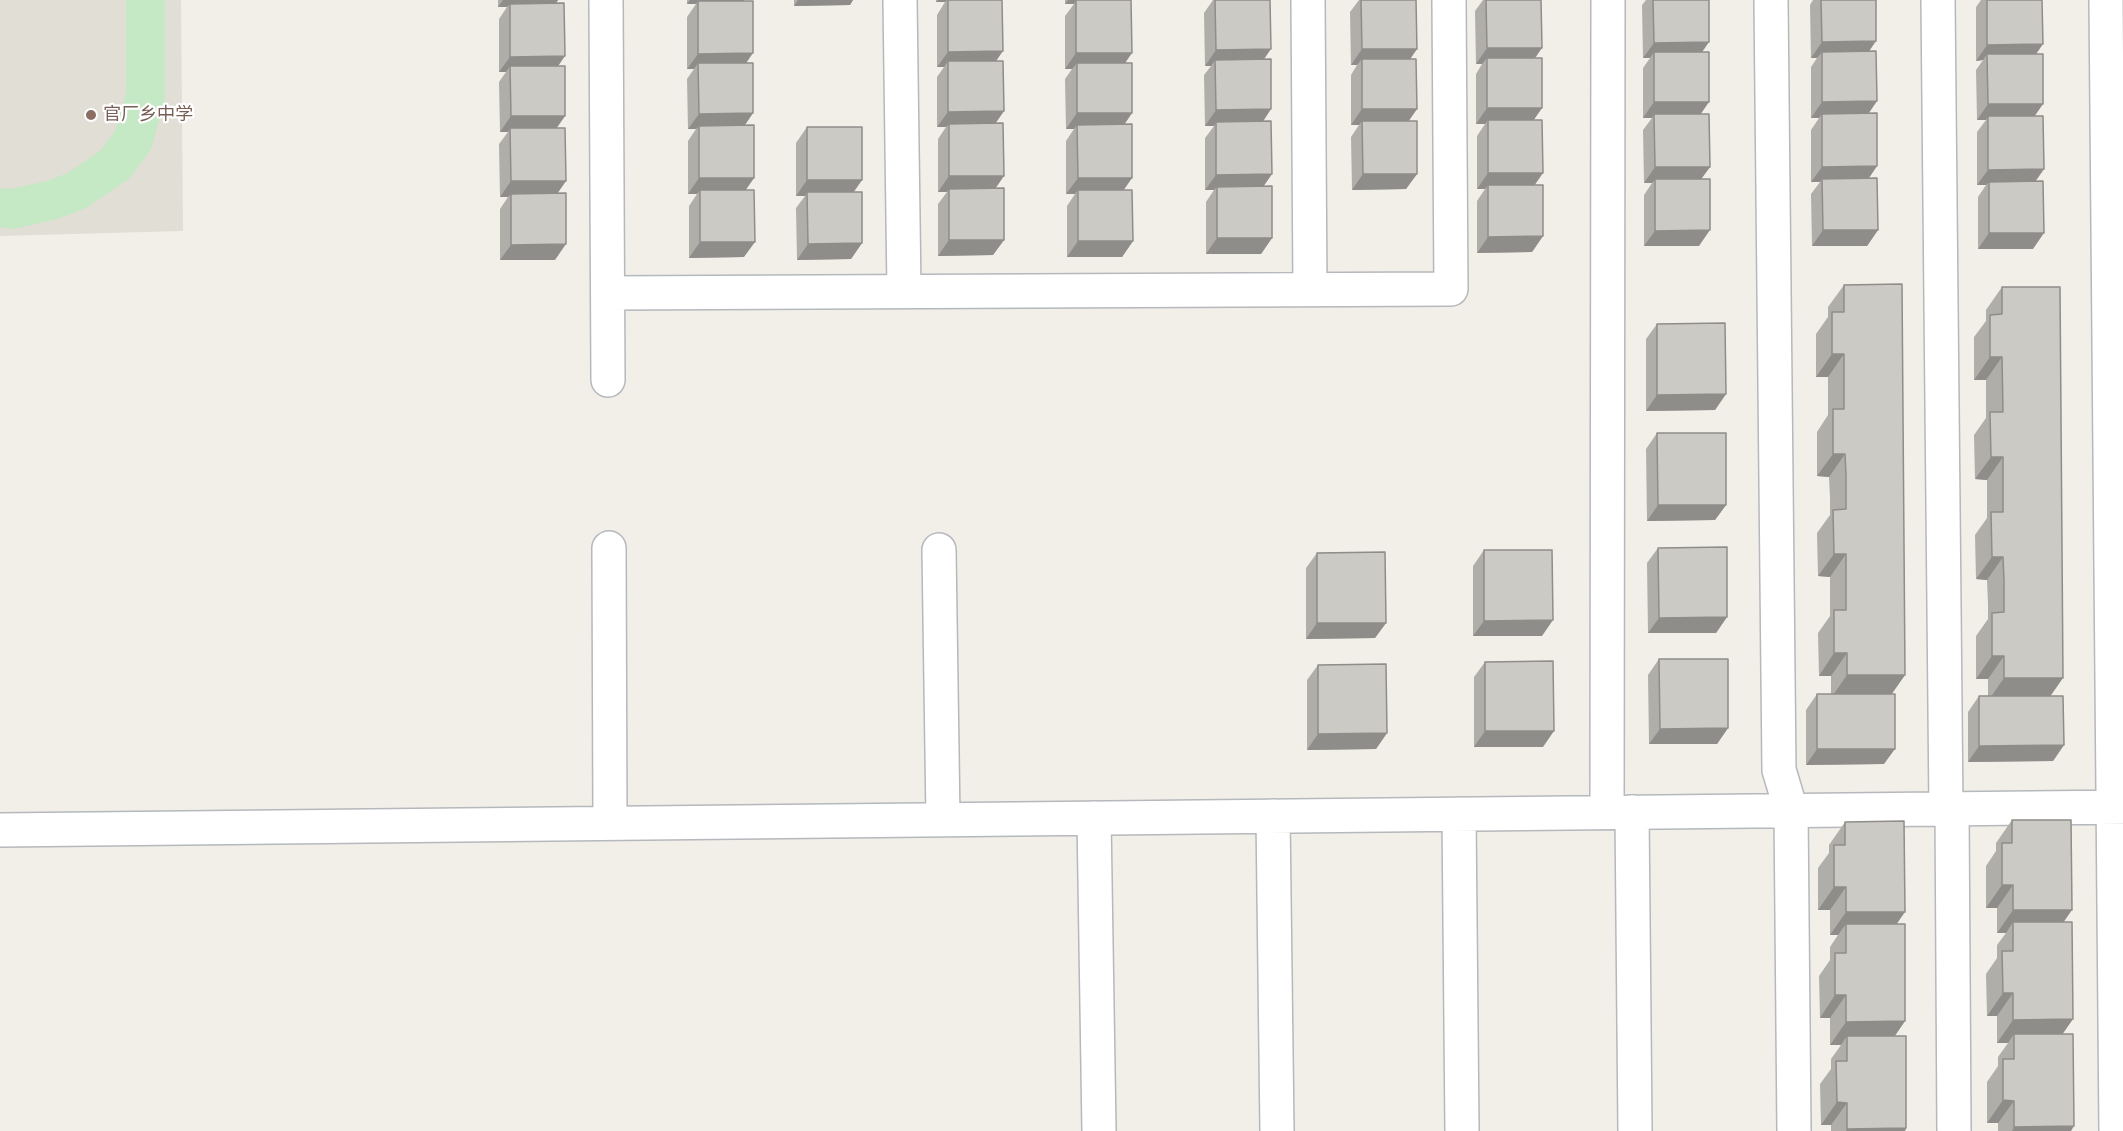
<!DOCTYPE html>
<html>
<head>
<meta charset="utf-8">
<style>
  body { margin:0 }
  canvas { display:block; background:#f1efe8 }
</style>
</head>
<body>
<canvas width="2123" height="1131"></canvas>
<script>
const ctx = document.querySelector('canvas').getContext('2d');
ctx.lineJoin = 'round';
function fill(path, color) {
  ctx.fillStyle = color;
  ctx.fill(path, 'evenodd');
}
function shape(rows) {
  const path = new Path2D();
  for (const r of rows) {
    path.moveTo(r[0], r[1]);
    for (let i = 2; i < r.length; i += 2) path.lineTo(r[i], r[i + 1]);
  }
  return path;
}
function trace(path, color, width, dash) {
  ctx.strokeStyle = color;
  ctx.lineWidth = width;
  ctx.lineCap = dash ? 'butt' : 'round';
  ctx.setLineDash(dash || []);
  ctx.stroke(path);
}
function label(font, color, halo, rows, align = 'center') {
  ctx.font = font + ' "Roboto Condensed","Noto Sans SC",sans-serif';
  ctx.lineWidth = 4.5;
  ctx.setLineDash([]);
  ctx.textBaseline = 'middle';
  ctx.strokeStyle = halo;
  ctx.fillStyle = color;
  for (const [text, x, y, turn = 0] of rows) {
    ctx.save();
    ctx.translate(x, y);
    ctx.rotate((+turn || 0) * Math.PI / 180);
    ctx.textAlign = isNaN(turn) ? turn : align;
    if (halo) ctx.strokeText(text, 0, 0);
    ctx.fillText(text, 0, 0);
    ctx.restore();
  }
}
fill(shape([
  [0,0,181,0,183,231,0,236]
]), '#e1ded6');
fill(shape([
  [126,0,165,0,165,99,151,149,130,178,86,208,57,219,14,229,0,227,0,188,11,189,47,181,68,173,101,150,115,131,126,93]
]), '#c5e8c5');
const minor = shape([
  [606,0,608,380],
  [900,0,904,291],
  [1308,0,1310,289],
  [1771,0,1779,770,1791,810,1794,1131],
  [1938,0,1946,808],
  [2106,0,2116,1131],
  [608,293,1451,289,1449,0],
  [609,548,610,823],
  [939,550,943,819],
  [1952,808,1954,1131],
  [1607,812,1608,0],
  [1632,812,1635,1131],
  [1459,814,1462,1131],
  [1273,816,1277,1131],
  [1094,818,1099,1131],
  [0,830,2123,807]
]);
trace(minor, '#b5b8bc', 36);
trace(minor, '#fff', 33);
fill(shape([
  [498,0,558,0,556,3,558,66,565,116,557,128,566,181,557,193,555,260,500,260,500,209,508,197,500,197,499,144,508,132,500,132,499,82,506,72,499,72,499,19,507,7,498,7],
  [687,0,744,0,747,63,753,113,745,125,754,178,745,190,744,257,689,258,689,206,697,194,688,194,688,141,696,129,688,129,687,79,694,69,687,69,687,17,696,4,687,4],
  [794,0,853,0,850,5,794,6],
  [936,0,1002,0,996,61,1004,111,995,123,995,188,1004,240,993,255,938,256,938,204,947,192,938,192,938,139,946,127,937,127,937,77,944,67,937,67,937,15,945,2,936,2],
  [1065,0,1131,0,1125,63,1132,113,1124,125,1132,178,1124,190,1133,241,1122,257,1067,257,1067,206,1075,194,1066,194,1066,141,1074,129,1066,129,1065,79,1072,69,1065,69,1065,16,1074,4,1065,4],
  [1204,0,1270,0,1264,59,1271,109,1263,122,1272,174,1263,186,1272,238,1261,254,1206,254,1206,202,1214,190,1205,190,1205,138,1214,126,1205,126,1204,75,1211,66,1205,66,1204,13,1213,0],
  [1359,0,1416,0,1417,49,1410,59,1417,109,1408,121,1417,174,1406,189,1352,190,1351,137,1359,125,1351,125,1351,75,1357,65,1351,65,1350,12],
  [1483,0,1541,0,1535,58,1542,108,1533,120,1535,185,1543,236,1532,252,1477,253,1477,201,1485,189,1477,189,1477,136,1485,124,1476,124,1476,74,1482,64,1476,64,1475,11],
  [1646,0,1709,0,1702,52,1701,114,1710,167,1701,179,1699,246,1644,246,1644,195,1652,183,1644,183,1643,130,1652,118,1643,118,1643,68,1650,58,1643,58,1642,5],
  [1813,0,1876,0,1876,41,1869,51,1877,101,1868,114,1877,166,1869,178,1878,230,1867,246,1812,246,1811,194,1820,182,1811,182,1811,130,1819,118,1811,118,1811,67,1817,58,1811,58,1810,5],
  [1981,0,2042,0,2036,54,2035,116,2044,169,2035,181,2033,249,1978,249,1978,197,1986,185,1977,185,1977,132,1986,120,1977,120,1976,70,1983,60,1976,61,1976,7],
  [807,127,862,180,854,192,862,243,851,259,797,260,796,208,805,196,796,196,796,143],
  [1844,285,1905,675,1891,694,1884,764,1806,765,1806,710,1817,694,1831,694,1831,676,1819,676,1818,633,1830,616,1830,577,1818,576,1817,533,1830,515,1830,498,1829,477,1817,476,1817,432,1828,415,1828,377,1816,377,1816,334,1828,317,1828,307],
  [2002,287,2050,696,2064,745,2053,761,1968,762,1968,712,1979,696,1988,696,1988,679,1976,679,1976,636,1988,619,1988,604,1987,580,1976,579,1975,535,1987,518,1987,480,1975,479,1974,435,1986,418,1986,380,1974,380,1974,337,1986,321,1986,310],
  [1657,324,1726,394,1715,410,1646,411,1646,339],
  [1657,433,1726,505,1715,520,1647,521,1646,449],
  [1658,548,1727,617,1716,633,1648,633,1647,563],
  [1484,550,1542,636,1473,636,1473,566],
  [1317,553,1386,623,1375,638,1306,639,1306,568],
  [1659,659,1728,728,1717,744,1649,744,1648,675],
  [1485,662,1543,747,1474,747,1474,677],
  [1318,665,1387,733,1376,749,1307,750,1307,680],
  [2012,820,2064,922,2073,1019,2062,1034,2071,1131,1998,1131,1998,1123,1987,1123,1987,1082,1998,1066,1998,1057,2008,1043,1997,1043,1997,1016,1987,1016,1986,974,1997,958,1997,945,2006,933,1997,933,1997,908,1986,908,1986,866,1996,851,1996,843],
  [1845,822,1897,924,1905,1021,1895,1036,1906,1128,1905,1131,1831,1131,1831,1125,1821,1125,1820,1084,1831,1069,1831,1059,1841,1045,1830,1045,1830,1018,1820,1018,1819,976,1830,960,1830,947,1838,935,1830,935,1830,910,1818,910,1818,868,1829,853,1829,845]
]), '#afaea9');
fill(shape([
  [503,0,558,0,554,7,510,4,507,7,498,7],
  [690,0,744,0,741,4,698,1,696,4,687,4],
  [798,0,853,0,850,5,794,6],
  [938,0,947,0,945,2,936,2],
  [1068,0,1123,0,1076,0,1074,4,1065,4],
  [1876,41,1865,57,1822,52,1817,58,1811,58,1822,42],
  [1709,42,1698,58,1654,52,1650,58,1643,58,1654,43],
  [2043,44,2032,60,1987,54,1983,60,1976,61,1987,45],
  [1487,48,1542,48,1531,64,1487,58,1482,64,1476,64],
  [1271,49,1260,65,1215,60,1211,66,1205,66,1216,50],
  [1362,49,1417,49,1406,65,1362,59,1357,65,1351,65],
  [1003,51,992,67,948,61,944,67,937,67,948,52],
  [753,53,742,69,698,63,694,69,687,69,698,54],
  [1076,53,1132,53,1121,69,1077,63,1072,69,1065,69],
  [565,56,554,72,510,66,506,72,499,72,510,57],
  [1877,101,1866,117,1822,114,1819,118,1811,118,1822,102],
  [1654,102,1709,102,1698,118,1654,114,1652,118,1643,118],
  [1988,104,2043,104,2032,120,1988,116,1986,120,1977,120],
  [1487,108,1542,108,1531,124,1488,120,1485,124,1476,124],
  [1271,109,1260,125,1216,122,1214,126,1205,126,1216,110],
  [1362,109,1417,109,1406,125,1362,121,1359,125,1351,125],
  [1004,111,993,127,949,124,946,127,937,127,948,112],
  [753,113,742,129,699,126,696,129,688,129,699,114],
  [1077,113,1132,113,1121,129,1077,125,1074,129,1066,129],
  [511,116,565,116,554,131,510,128,508,132,500,132],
  [1877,166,1866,182,1822,179,1820,182,1811,182,1822,167],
  [1655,167,1710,167,1699,182,1655,179,1652,183,1644,183],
  [2044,169,2033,185,1989,182,1986,185,1977,185,1988,170],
  [1488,173,1543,173,1532,189,1488,185,1485,189,1477,189],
  [1272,174,1261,190,1217,187,1214,190,1205,190,1216,175],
  [1363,174,1417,174,1406,189,1352,190],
  [949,176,1004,176,993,192,949,189,947,192,938,192],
  [699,178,754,178,743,194,700,190,697,194,688,194],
  [1078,178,1132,178,1121,193,1078,190,1075,194,1066,194],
  [807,180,862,180,851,195,807,192,805,196,796,196],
  [511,181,566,181,555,197,511,194,508,197,500,197],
  [1710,230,1699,246,1644,246,1655,231],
  [1823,230,1878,230,1867,246,1812,246],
  [1989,233,2044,233,2033,249,1978,249],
  [1543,236,1532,252,1477,253,1488,237],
  [1217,238,1272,238,1261,254,1206,254],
  [949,240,1004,240,993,255,938,256],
  [1078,241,1133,241,1122,257,1067,257],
  [700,242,755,242,744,257,689,258],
  [862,243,851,259,797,260,808,244],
  [566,244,555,260,500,260,511,245],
  [1832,354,1844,354,1828,377,1816,377],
  [1990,357,2002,357,1986,380,1974,380],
  [1726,394,1715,410,1646,411,1657,395],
  [1833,454,1845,454,1829,477,1817,476],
  [1991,457,2003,457,1987,480,1975,479],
  [1658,505,1726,505,1715,520,1647,521],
  [1834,554,1846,554,1830,577,1818,576],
  [1992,557,2003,557,1987,580,1976,579],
  [1727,617,1716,633,1648,633,1659,618],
  [1553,620,1542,636,1473,636,1484,621],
  [1317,623,1386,623,1375,638,1306,639],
  [1834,653,1847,653,1831,676,1819,676],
  [1992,656,2004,656,1988,679,1976,679],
  [1847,675,1905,675,1889,698,1831,698],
  [2004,678,2063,678,2047,701,1988,701],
  [1728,728,1717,744,1649,744,1660,729],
  [1485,731,1554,731,1543,747,1474,747],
  [1387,733,1376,749,1307,750,1318,734],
  [2064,745,2053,761,1968,762,1979,746],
  [1817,749,1895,749,1884,764,1806,765],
  [2002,885,2013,885,1997,908,1986,908],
  [1834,887,1846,887,1830,910,1818,910],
  [2013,910,2072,910,2056,933,2013,922,2006,933,1997,933],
  [1846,912,1905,912,1889,935,1846,924,1838,935,1830,935],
  [2003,993,2013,993,1997,1016,1987,1016],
  [1835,995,1846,995,1830,1018,1820,1018],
  [2073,1019,2057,1042,2014,1034,2008,1043,1997,1043,2013,1020],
  [1905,1021,1889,1044,1847,1036,1841,1045,1830,1045,1846,1022],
  [2003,1100,2014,1101,1998,1123,1987,1123],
  [1837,1102,1847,1103,1831,1125,1821,1125],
  [2074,1126,2071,1131,2012,1131,2014,1127],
  [1906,1128,1905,1131,1846,1131,1847,1129]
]), '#8f8d8a');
const building = shape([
  [948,0,1002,0,1003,51,948,52,948,0],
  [1076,0,1131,0,1132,53,1076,53,1076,0],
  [1215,0,1270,0,1271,49,1216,50,1215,0],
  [1361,0,1416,0,1417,49,1362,49,1361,0],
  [1486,0,1541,0,1542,48,1487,48,1486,0],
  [1653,0,1709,0,1709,42,1654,43,1653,0],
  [1821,0,1876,0,1876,41,1822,42,1821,0],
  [1987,0,2042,0,2043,44,1987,45,1987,0],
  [698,1,753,1,753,53,698,54,698,1],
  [564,3,565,56,510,57,510,4,564,3],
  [1876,51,1877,101,1822,102,1822,52,1876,51],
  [1654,52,1709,52,1709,102,1654,102,1654,52],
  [1987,54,2043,54,2043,104,1988,104,1987,54],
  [1487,58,1542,58,1542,108,1487,108,1487,58],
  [1271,59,1271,109,1216,110,1215,60,1271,59],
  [1362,59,1416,59,1417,109,1362,109,1362,59],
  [948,61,1003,61,1004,111,948,112,948,61],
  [698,63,753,63,753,113,699,114,698,63],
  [1077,63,1132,63,1132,113,1077,113,1077,63],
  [510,66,565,66,565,116,511,116,510,66],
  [1877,113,1877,166,1822,167,1822,114,1877,113],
  [1654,114,1709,114,1710,167,1655,167,1654,114],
  [1988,116,2043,116,2044,169,1988,170,1988,116],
  [1488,120,1542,120,1543,173,1488,173,1488,120],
  [1271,121,1272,174,1216,175,1216,122,1271,121],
  [1362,121,1417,121,1417,174,1363,174,1362,121],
  [1003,123,1004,176,949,176,949,124,1003,123],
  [1132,124,1132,178,1078,178,1077,125,1132,124],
  [754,125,754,178,699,178,699,126,754,125],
  [807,127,862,127,862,180,807,180,807,127],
  [510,128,565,128,566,181,511,181,510,128],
  [1877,178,1878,230,1823,230,1822,179,1877,178],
  [1655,179,1710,179,1710,230,1655,231,1655,179],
  [2043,181,2044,233,1989,233,1989,182,2043,181],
  [1488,185,1543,185,1543,236,1488,237,1488,185],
  [1272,186,1272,238,1217,238,1217,187,1272,186],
  [1004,188,1004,240,949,240,949,189,1004,188],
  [700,190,754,190,755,242,700,242,700,190],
  [1078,190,1132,190,1133,241,1078,241,1078,190],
  [807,192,862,192,862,243,808,244,807,192],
  [566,193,566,244,511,245,511,194,566,193],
  [1902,284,1905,675,1847,675,1847,653,1834,653,1834,610,1846,610,1846,554,1834,554,1833,510,1846,509,1846,475,1845,454,1833,454,1833,409,1844,409,1844,354,1832,354,1832,312,1844,312,1844,285,1902,284],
  [2002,287,2060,287,2063,678,2004,678,2004,656,1992,656,1992,613,2004,612,2004,581,2003,557,1992,557,1991,512,2003,512,2003,457,1991,457,1990,412,2003,412,2002,357,1990,357,1990,315,2002,314,2002,287],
  [1725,323,1726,394,1657,395,1657,324,1725,323],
  [1657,433,1726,433,1726,505,1658,505,1657,433],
  [1727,547,1727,617,1659,618,1658,548,1727,547],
  [1484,550,1552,550,1553,620,1484,621,1484,550],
  [1385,552,1386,623,1317,623,1317,553,1385,552],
  [1659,659,1728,659,1728,728,1660,729,1659,659],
  [1553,661,1554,731,1485,731,1485,662,1553,661],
  [1386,664,1387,733,1318,734,1318,665,1386,664],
  [1817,694,1895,694,1895,749,1817,749,1817,694],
  [1979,696,2063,696,2064,745,1979,746,1979,696],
  [2012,820,2071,820,2072,910,2013,910,2013,885,2002,885,2002,843,2012,843,2012,820],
  [1904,821,1905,912,1846,912,1846,887,1834,887,1834,845,1845,845,1845,822,1904,821],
  [2013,922,2072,922,2073,1019,2013,1020,2013,993,2003,993,2002,951,2013,951,2013,922],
  [1846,924,1905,924,1905,1021,1846,1022,1846,995,1835,995,1835,953,1846,953,1846,924],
  [2014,1034,2073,1034,2074,1126,2014,1127,2014,1101,2003,1100,2003,1059,2014,1059,2014,1034],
  [1847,1036,1906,1036,1906,1128,1847,1129,1847,1103,1837,1102,1836,1061,1847,1061,1847,1036]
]);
fill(building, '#cccac5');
trace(building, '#8f8d8a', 1.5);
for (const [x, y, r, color] of [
  [91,115,6,"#8d6e63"]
]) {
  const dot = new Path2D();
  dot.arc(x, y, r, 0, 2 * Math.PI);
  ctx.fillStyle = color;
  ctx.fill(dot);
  trace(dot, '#fff', 2);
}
label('18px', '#785e54', '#fff', [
  ["官厂乡中学",103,115]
], 'left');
</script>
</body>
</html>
